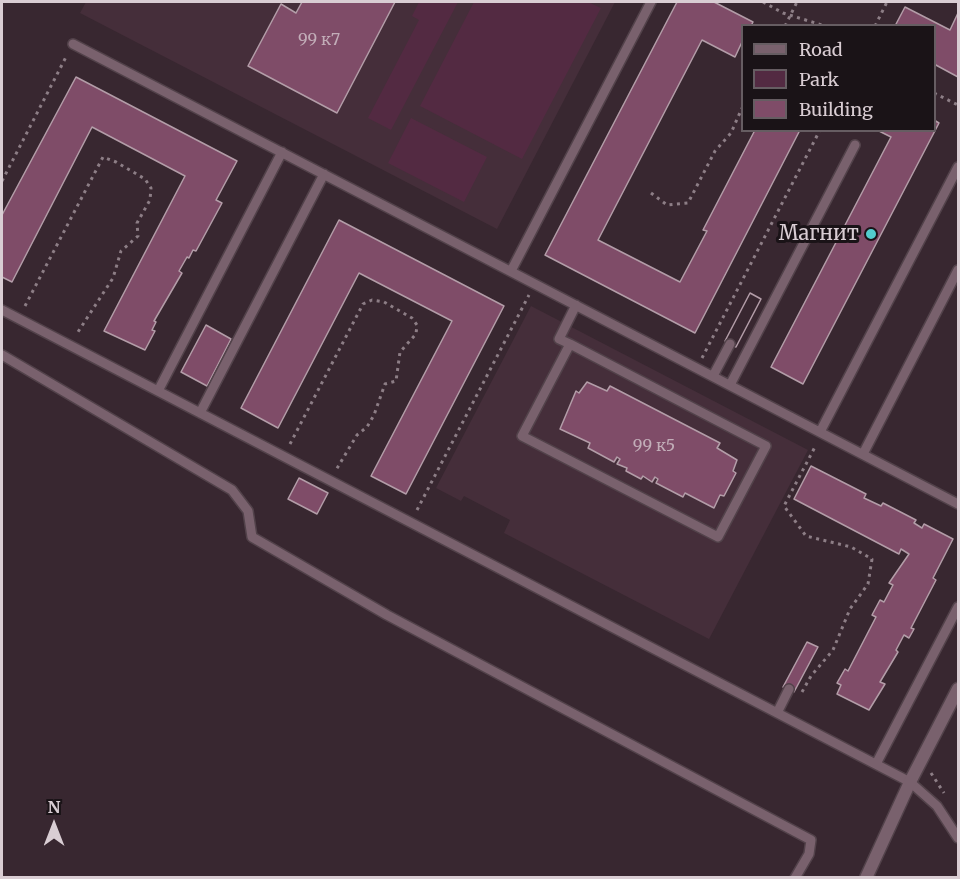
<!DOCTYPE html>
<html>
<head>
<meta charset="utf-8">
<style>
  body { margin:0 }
  #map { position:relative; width:960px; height:879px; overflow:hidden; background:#382730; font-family:Merriweather,serif }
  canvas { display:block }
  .frame { position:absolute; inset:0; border:3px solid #d9cdd3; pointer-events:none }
  .legend { position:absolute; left:741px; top:24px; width:195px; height:108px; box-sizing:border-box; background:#1a1317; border:2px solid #665d62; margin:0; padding:8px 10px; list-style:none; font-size:18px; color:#d9cdd3 }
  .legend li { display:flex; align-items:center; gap:12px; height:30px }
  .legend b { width:30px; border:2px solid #665d62 }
  .north { position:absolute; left:24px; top:795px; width:60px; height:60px; -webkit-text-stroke:4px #1a1317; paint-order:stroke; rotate:0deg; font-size:16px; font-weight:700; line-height:24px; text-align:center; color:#d9cdd3 }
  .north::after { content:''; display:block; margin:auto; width:21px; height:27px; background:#d9cdd3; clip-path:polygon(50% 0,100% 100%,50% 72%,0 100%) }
</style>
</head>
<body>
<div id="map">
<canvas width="960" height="879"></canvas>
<div class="frame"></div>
<ul class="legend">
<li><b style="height:8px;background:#79616d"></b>Road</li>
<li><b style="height:16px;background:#532a42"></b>Park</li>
<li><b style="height:16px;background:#7f4c68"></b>Building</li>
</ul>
<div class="north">N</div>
</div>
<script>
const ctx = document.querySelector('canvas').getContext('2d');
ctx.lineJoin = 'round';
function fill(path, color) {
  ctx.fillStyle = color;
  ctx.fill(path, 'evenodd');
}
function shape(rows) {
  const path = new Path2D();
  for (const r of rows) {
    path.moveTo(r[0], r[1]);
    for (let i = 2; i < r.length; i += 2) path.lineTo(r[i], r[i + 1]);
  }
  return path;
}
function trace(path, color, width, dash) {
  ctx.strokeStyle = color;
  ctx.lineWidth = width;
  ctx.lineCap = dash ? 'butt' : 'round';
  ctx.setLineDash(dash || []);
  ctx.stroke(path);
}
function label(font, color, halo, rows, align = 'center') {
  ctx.font = font + ' Merriweather,serif';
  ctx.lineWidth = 6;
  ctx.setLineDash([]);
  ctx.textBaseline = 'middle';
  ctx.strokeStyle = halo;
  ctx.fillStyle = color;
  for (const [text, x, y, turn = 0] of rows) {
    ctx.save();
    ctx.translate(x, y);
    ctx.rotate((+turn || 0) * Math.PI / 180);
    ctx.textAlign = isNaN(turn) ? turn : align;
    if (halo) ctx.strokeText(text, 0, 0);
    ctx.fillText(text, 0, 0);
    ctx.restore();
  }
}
fill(shape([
  [86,2,615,2,497,229,80,13],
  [531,306,808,450,709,639,504,533,510,520,464,496,461,501,436,488]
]), '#452e3a');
fill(shape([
  [419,2,458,2,391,130,368,118,419,20,412,16],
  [474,2,588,2,601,8,522,159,420,106],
  [411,118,487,157,464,202,388,163]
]), '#532a42');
const building = shape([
  [302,2,395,2,337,113,248,66,281,4,296,13,302,2],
  [677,2,714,2,753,22,751,26,742,26,742,42,735,57,702,40,598,240,680,282,707,231,703,230,755,130,800,130,695,333,545,255,677,2],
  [905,7,950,30,958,13,958,77,934,64,934,26,895,26,905,7],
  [76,77,237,161,216,200,222,203,196,251,193,250,189,258,187,257,179,271,182,273,154,321,156,322,152,330,155,331,145,350,104,331,185,176,92,127,12,282,2,277,2,215,76,77],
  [934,120,939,123,803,384,771,367,891,137,877,130,934,130,934,120],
  [339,220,504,306,406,494,371,476,452,321,359,273,278,428,241,408,339,220],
  [750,293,761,299,736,347,725,341,750,293],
  [750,293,761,299,736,347,725,341,750,293],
  [206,325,231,339,207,386,181,372,206,325],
  [587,382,607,391,610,386,720,443,717,448,737,460,733,471,736,473,724,496,720,495,714,508,685,493,683,497,656,483,658,479,655,477,652,482,643,476,641,479,626,471,627,468,617,464,620,459,617,457,614,462,588,448,590,443,560,429,576,391,579,393,587,382],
  [811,466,866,494,864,498,881,506,883,503,916,520,914,523,922,528,924,524,953,539,933,578,936,580,911,628,914,629,909,638,904,635,896,650,898,652,880,682,885,684,869,710,837,694,841,685,837,683,845,669,848,671,876,617,872,615,880,600,884,602,893,585,889,583,909,554,901,549,899,554,794,499,811,466],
  [299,478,328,493,317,514,288,499,299,478],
  [807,642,818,647,794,692,783,687,807,642]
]);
fill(building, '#7f4c68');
trace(building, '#b39da8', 1.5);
const lane = shape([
  [73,44,958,504],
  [511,271,651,2],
  [2,310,910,782,937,806,958,838],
  [570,344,522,436,718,537,766,446,570,344,559,339,576,305],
  [2,355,232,490,248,511,252,537,387,615,811,840,809,854,795,878],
  [713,376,730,344],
  [730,385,855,145],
  [158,391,282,152],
  [200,413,324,174],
  [820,432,958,167],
  [863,454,958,270],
  [777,713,789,689],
  [876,764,958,607]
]);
const street = shape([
  [866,878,910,782,958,689]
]);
trace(lane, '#52424a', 12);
trace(street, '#52424a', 15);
trace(shape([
  [763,2,783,13,825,26],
  [785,26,797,2],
  [875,26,887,2],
  [934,93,958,105],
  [2,181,67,55],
  [651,193,667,205,688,203,715,151,731,133,742,108],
  [25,306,103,157,116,162,145,179,151,188,150,200,137,223,138,236,121,251,113,278,76,335],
  [702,358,820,130],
  [290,444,363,304,372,300,384,302,412,318,417,325,416,334,400,352,396,381,385,384,374,415,367,427,357,435,336,470],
  [417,510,529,295],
  [802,692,811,676,833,650,850,609,868,584,872,559,851,547,806,536,784,506,816,445],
  [931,773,944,793]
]), '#8d7e86', 3, [3, 4.5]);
trace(lane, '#79616d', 9);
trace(street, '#79616d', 12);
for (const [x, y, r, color] of [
  [871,234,6,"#52cdce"]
]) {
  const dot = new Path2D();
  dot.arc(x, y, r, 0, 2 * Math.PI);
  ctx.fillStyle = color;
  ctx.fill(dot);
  trace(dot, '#1a1317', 2);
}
label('16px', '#c2adb8', null, [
  ["99 к7",319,40],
  ["99 к5",654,446]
]);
label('20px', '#d9cdd3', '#1a1317', [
  ["Магнит",859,234]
], 'right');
</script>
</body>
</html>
